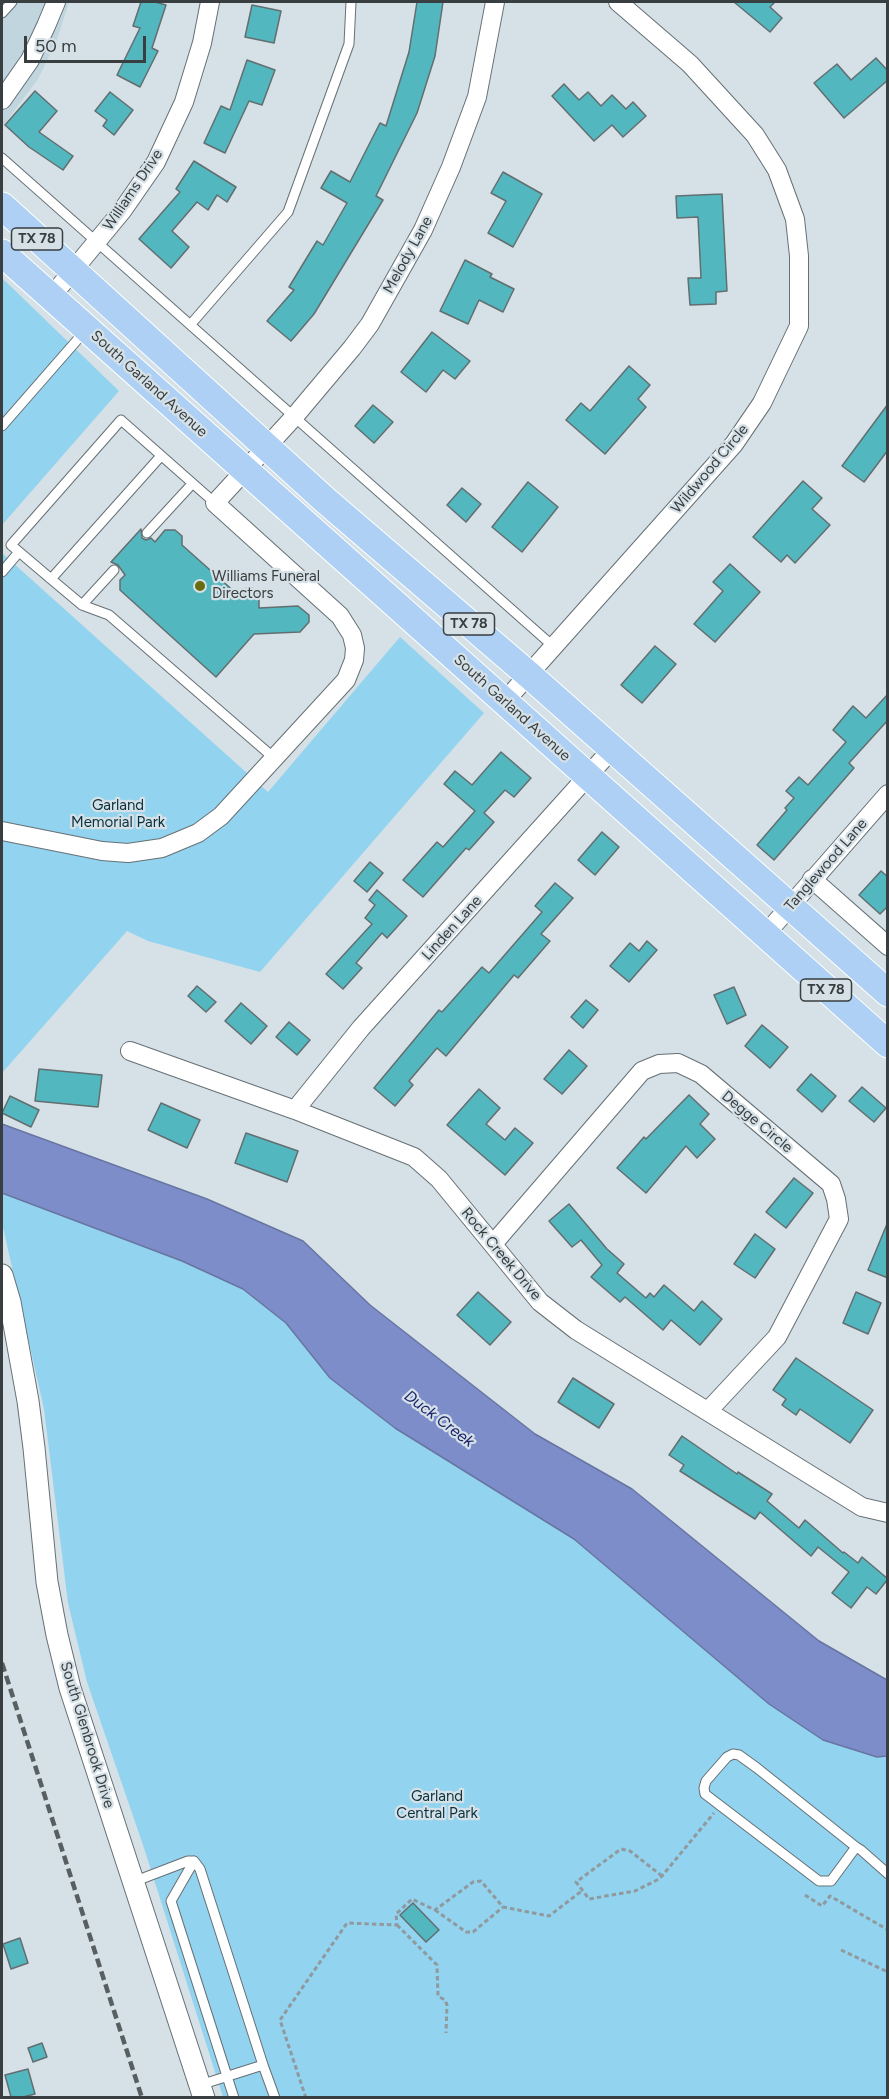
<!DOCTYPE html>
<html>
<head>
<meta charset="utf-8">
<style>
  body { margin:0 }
  #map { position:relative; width:889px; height:2099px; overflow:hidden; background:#d5e1e6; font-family:Figtree,sans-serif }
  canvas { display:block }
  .frame { position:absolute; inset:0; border:3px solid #393e40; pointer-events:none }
  .scale { position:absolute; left:24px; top:36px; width:122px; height:27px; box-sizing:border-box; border:3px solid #393e40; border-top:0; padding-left:8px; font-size:18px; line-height:21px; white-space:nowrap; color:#393e40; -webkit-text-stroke:4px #d5e1e6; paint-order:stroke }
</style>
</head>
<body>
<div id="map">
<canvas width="889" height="2099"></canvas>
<div class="frame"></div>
<div class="scale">50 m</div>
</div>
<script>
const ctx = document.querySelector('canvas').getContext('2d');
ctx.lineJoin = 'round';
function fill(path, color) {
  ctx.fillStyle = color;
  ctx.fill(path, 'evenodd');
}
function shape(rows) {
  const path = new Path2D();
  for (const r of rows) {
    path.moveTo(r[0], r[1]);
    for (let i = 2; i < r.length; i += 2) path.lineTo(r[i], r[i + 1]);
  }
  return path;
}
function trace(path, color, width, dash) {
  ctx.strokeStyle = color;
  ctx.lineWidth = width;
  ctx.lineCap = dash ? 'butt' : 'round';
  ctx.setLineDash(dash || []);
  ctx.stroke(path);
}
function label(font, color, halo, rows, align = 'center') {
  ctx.font = font + ' Figtree,sans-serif';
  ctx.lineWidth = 4.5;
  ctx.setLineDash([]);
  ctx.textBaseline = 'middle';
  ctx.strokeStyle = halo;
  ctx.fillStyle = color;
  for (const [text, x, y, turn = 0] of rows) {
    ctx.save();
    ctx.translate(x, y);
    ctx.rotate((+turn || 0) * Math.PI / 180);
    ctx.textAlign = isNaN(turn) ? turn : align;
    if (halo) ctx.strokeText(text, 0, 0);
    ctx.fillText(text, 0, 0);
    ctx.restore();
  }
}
fill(shape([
  [2,2,69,2,57,40,38,79,2,127]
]), '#c1d5de');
fill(shape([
  [2,278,119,391,2,525],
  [2,553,268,792,400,637,484,713,260,972,148,941,127,931,2,1073],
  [2,1193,182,1261,243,1289,286,1323,330,1378,395,1428,574,1539,769,1704,877,1757,887,1756,887,2097,223,2097,144,1848,87,1682,68,1603,44,1409,2,1223]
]), '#92d3ef');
const water = shape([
  [2,1124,207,1199,303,1241,370,1305,535,1434,632,1489,819,1641,887,1680,887,1756,877,1757,823,1740,769,1704,574,1539,395,1428,330,1378,286,1323,243,1289,182,1261,2,1193,2,1124]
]);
fill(water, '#7c8dca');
trace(water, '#6875a1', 1.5);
const building = shape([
  [141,2,155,2,166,5,152,48,158,51,140,87,117,75,140,28,133,26,141,2],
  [417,2,443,2,435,56,417,113,376,196,383,200,314,314,291,341,267,321,294,290,289,287,317,241,323,245,347,203,321,188,331,171,350,182,380,123,386,126,409,52,417,2],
  [734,2,775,2,770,7,782,18,770,32,734,2],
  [252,5,281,11,274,43,245,37,252,5],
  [876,58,888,71,888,80,844,118,814,83,837,64,851,80,876,58],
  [247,60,275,70,262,105,249,101,225,153,204,143,221,106,230,110,247,60],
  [564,84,579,100,588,92,601,106,612,95,626,109,633,102,646,116,623,137,612,125,594,141,552,96,564,84],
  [35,91,57,111,39,132,73,156,63,170,29,147,5,125,35,91],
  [110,92,133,110,114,135,103,126,107,120,95,111,110,92],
  [194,161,236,187,227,202,217,195,208,210,197,202,172,231,189,247,171,268,139,239,180,192,176,189,194,161],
  [503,172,542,194,513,247,488,233,506,201,491,193,503,172],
  [722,194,727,291,716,292,716,304,690,305,688,278,701,278,698,217,677,218,676,196,722,194],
  [465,260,492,274,490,277,514,289,503,312,479,300,468,324,440,311,465,260],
  [432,332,470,361,455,379,443,370,426,392,401,372,432,332],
  [629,366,650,385,638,399,646,407,605,454,566,420,581,403,590,411,629,366],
  [888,404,888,450,864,482,842,466,888,404],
  [373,405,393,422,374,443,355,426,373,405],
  [803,481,822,498,812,509,830,525,795,563,787,555,781,562,753,537,803,481],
  [528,482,558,507,522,552,492,527,528,482],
  [462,488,481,504,466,522,447,505,462,488],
  [141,529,142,538,146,540,151,538,155,542,165,530,175,530,182,536,182,545,237,594,242,589,252,588,259,595,259,608,298,606,309,615,309,622,300,632,254,634,216,677,120,590,120,580,125,575,118,565,111,562,141,529],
  [730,564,760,592,715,642,694,624,723,591,713,582,730,564],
  [655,646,676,664,642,703,621,685,655,646],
  [888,694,888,720,849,763,854,768,774,860,757,845,787,810,785,808,794,798,786,791,799,777,808,785,846,742,833,730,853,706,866,718,888,694],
  [501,752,531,778,514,797,505,790,484,813,494,822,469,850,466,848,423,897,403,880,437,842,443,847,475,811,444,784,455,771,472,785,501,752],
  [602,832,619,847,595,875,578,860,602,832],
  [370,862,383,873,367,892,354,881,370,862],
  [881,871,888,877,888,906,880,914,859,895,881,871],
  [555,883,573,898,541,934,550,941,518,978,514,975,446,1056,437,1048,409,1081,413,1085,395,1106,374,1088,439,1010,442,1012,482,967,489,973,542,912,535,906,555,883],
  [377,890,407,916,387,938,382,933,356,963,362,968,343,989,326,974,372,924,365,918,375,905,369,900,377,890],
  [647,941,657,950,629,982,610,966,630,943,639,951,647,941],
  [197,986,216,1002,206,1012,188,996,197,986],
  [734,987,746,1015,727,1024,714,995,734,987],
  [586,1000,598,1010,583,1028,571,1017,586,1000],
  [241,1003,267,1026,251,1044,225,1021,241,1003],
  [289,1022,310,1040,297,1055,276,1037,289,1022],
  [762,1025,788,1047,770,1068,745,1046,762,1025],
  [569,1050,587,1066,562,1094,544,1079,569,1050],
  [39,1069,102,1075,98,1107,35,1101,39,1069],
  [811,1074,836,1096,822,1112,797,1090,811,1074],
  [862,1087,886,1108,874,1122,849,1101,862,1087],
  [479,1089,500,1108,486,1124,505,1140,515,1128,533,1143,505,1175,447,1125,479,1089],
  [689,1095,709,1114,700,1124,715,1139,697,1158,686,1146,646,1193,617,1168,644,1137,646,1139,689,1095],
  [10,1096,39,1110,31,1127,2,1113,10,1096],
  [161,1103,200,1120,187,1148,148,1130,161,1103],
  [246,1133,298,1151,287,1182,235,1163,246,1133],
  [794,1178,813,1193,786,1228,766,1212,794,1178],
  [569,1204,607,1249,624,1264,617,1273,646,1298,650,1293,654,1297,664,1285,694,1311,702,1301,722,1319,700,1345,671,1320,663,1330,625,1297,620,1302,591,1277,602,1265,581,1240,572,1247,549,1221,569,1204],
  [887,1224,888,1224,888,1278,868,1270,887,1224],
  [755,1234,775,1249,755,1278,734,1264,755,1234],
  [478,1292,511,1322,490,1345,457,1315,478,1292],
  [856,1292,881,1303,868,1334,843,1323,856,1292],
  [796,1358,873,1410,850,1443,800,1409,796,1415,782,1405,786,1399,773,1390,796,1358],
  [573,1378,614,1404,599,1428,558,1402,573,1378],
  [682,1436,737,1474,738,1472,772,1494,767,1501,799,1528,805,1520,843,1553,844,1552,858,1563,862,1557,888,1579,876,1594,867,1587,851,1608,832,1593,849,1572,818,1547,811,1556,760,1512,755,1519,680,1471,684,1465,669,1455,682,1436],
  [413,1903,439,1930,426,1942,400,1915,413,1903],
  [20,1938,28,1963,11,1969,3,1944,20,1938],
  [42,2043,47,2057,33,2062,28,2048,42,2043],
  [28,2069,35,2094,23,2097,11,2097,5,2075,28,2069]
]);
fill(building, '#53b7c0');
trace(building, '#626e6f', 1.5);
const service = shape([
  [2,13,12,2],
  [2,158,554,647],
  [191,324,288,212,349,44,351,2],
  [2,426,85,331],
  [160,457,51,579,11,545,121,420,215,503],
  [147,533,192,484],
  [2,572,19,552],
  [51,579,82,605,114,570],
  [82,605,109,615,274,758],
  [856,1847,831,1881,819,1881,705,1794,704,1788,706,1781,727,1757,733,1754,739,1755,757,1768,856,1847,861,1850,888,1874],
  [194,1861,171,1901,234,2098],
  [133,1882,188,1861,194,1861,200,1869,263,2065,200,2085],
  [263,2065,275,2098]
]);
const minor = shape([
  [2,100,30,60,46,26,56,2],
  [51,297,122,211,156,162,184,102,202,43,210,2],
  [505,701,734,444,762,403,799,326,799,256,795,219,777,170,755,135,690,64,618,2],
  [2,831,102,851,128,853,162,848,198,833,221,816,346,680,354,660,355,648,352,635,340,616,215,503,294,417,352,348,370,324,423,230,451,167,477,97,495,2],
  [812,879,888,946],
  [764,936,888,794],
  [130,1051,295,1110,414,1157,439,1179,540,1302,576,1330,862,1507,888,1513],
  [295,1110,361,1028,612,749],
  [493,1244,642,1071,659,1064,678,1063,701,1074,831,1184,836,1199,839,1219,777,1337,708,1411]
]);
const tertiary = shape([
  [2,1275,10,1302,28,1401,34,1448,47,1582,57,1635,70,1688,204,2098]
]);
const primary = shape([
  [2,206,325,500,529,675,888,993],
  [2,253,888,1044]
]);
trace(service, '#667075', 11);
trace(minor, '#667075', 20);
trace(tertiary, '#667075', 23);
trace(primary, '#fff', 29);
trace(shape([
  [662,1876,630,1851,621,1849,576,1882,589,1899,635,1891,659,1879,662,1876,709,1819,714,1813],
  [805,1895,822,1906,830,1896,888,1930],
  [435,1910,466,1932,473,1932,503,1907],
  [397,1925,437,1965,438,1996,445,2000,447,2005,446,2033],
  [841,1950,888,1972],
  [306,2098,280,2020,347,1923,397,1925,396,1914,412,1899,435,1910,473,1882,481,1881,503,1907,549,1916,583,1890]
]), '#90999d', 3, [4.5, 3]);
trace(service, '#fff', 9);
trace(minor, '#fff', 18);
trace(tertiary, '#fff', 21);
trace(primary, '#add0f4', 27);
trace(shape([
  [2,1663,142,2098]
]), '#585f62', 4.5, [9, 4.5]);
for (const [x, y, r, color] of [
  [200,586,6,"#676c0f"]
]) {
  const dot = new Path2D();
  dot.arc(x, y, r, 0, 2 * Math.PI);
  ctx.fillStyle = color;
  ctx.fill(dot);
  trace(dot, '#d5e1e6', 2);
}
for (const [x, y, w] of [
  [37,239,51],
  [469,624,51],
  [826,990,51]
]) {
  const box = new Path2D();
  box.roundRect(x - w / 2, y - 11, w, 22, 4.5);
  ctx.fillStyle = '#d5e1e6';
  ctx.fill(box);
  trace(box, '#393e40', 1.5);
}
label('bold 14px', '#393e40', null, [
  ["TX 78",37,239],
  ["TX 78",469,624],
  ["TX 78",826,990]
]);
label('15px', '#393e40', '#d5e1e6', [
  ["Williams Drive",133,190,-56],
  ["Melody Lane",408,255,-61],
  ["South Garland Avenue",149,384,42],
  ["Wildwood Circle",710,469,-50],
  ["South Garland Avenue",512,708,42],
  ["Tanglewood Lane",826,865,-49],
  ["Linden Lane",452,928,-48],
  ["Degge Circle",757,1122,40],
  ["Rock Creek Drive",501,1254,50],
  ["South Glenbrook Drive",87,1735,73]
]);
label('15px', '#393e40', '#d5e1e6', [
  ["Williams Funeral",212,577],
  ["Directors",212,594]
], 'left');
label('15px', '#0a313f', '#d5e1e6', [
  ["Garland",118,806],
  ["Memorial Park",118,823],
  ["Garland",437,1797],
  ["Central Park",437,1814]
]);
label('italic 16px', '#1c246c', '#d5e1e6', [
  ["Duck Creek",439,1419,37]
]);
</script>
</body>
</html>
